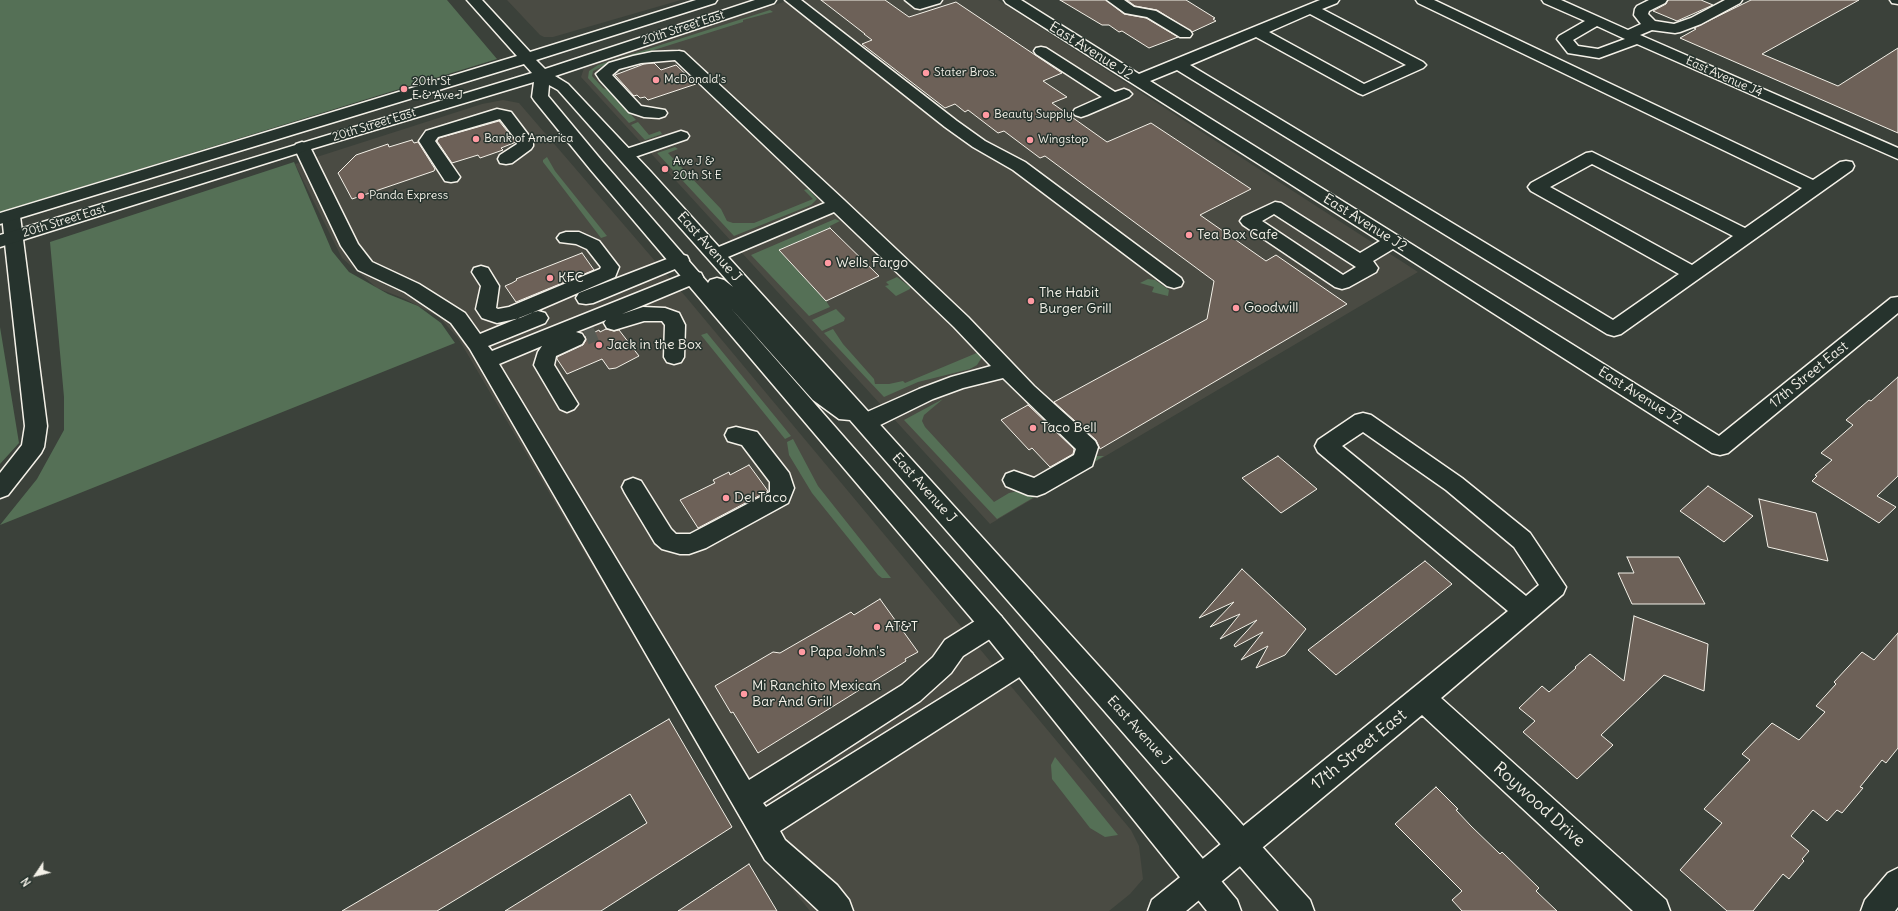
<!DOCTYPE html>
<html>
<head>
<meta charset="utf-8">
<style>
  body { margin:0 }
  #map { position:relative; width:1898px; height:911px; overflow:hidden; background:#3b413a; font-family:Delius,sans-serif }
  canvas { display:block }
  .north { position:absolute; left:16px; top:855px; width:40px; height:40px; -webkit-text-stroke:3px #26332d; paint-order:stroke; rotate:235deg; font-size:11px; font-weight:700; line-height:16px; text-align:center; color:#f4f1e8 }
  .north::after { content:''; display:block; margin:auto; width:14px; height:18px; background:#f4f1e8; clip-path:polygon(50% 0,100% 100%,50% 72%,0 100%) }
</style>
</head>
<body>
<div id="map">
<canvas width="1898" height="911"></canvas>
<div class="north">N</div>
</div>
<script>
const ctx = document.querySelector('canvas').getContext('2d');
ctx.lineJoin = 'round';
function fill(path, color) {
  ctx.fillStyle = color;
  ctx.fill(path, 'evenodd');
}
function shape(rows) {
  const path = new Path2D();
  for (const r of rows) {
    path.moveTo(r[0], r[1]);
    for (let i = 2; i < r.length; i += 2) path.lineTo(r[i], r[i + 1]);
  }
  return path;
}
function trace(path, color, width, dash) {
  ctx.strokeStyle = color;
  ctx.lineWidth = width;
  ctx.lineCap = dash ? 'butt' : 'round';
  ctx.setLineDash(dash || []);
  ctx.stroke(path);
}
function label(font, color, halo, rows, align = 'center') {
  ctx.font = font + ' Delius,sans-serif';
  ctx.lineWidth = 3;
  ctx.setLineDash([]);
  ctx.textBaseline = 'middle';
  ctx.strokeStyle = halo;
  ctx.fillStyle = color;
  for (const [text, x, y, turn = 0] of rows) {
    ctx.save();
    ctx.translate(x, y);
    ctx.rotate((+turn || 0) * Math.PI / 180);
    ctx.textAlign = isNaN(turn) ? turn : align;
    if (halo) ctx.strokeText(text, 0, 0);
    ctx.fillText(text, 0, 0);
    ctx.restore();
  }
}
fill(shape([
  [507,0,681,0,553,37,544,37,540,35],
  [790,0,998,0,1418,272,990,524,581,77,584,68,598,61],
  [503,100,519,103,686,297,1131,830,1139,846,1143,879,1130,894,1109,911,810,911,759,849,458,338,439,317,405,299,377,288,342,258,295,164,482,104]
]), '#4a4b43');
fill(shape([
  [0,0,447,0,497,59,0,212],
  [770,10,773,12,743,20,743,22,603,66,593,71,592,76,603,88,608,90,636,120,629,123,588,78,589,71,598,65],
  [638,122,649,135,660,131,662,134,645,140,631,125],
  [675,147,678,149,668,153,721,209,727,221,733,223,754,223,813,199,804,190,808,189,817,199,811,205,734,236,657,153],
  [547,157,555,171,607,236,601,238,543,162,543,160],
  [294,162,332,251,349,272,388,294,418,306,441,323,455,343,0,525,37,479,64,430,64,397,50,242],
  [835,219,840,221,830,226,830,228,779,250,826,301,830,307,809,316,751,255],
  [897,277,910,287,910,289,896,296,885,286,889,285,886,282],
  [1148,279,1155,280,1169,290,1168,296,1152,292,1154,287,1140,283],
  [836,309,845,318,844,321,822,331,812,320],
  [0,327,19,443,0,464],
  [833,329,843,344,874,379,875,384,889,384,903,381,905,383,979,352,982,357,977,365,970,369,918,382,884,397,824,333],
  [707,333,791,436,785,439,701,335],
  [943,399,924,415,922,421,925,427,994,502,1009,493,1018,491,1093,456,1104,456,997,519,904,420],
  [793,439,818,486,891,578,882,578,878,575,812,493,789,455,787,442],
  [1055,757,1118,835,1105,837,1090,828,1052,779,1051,765]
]), '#557056');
const building = shape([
  [821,0,885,0,909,17,956,2,1062,73,1043,81,1067,97,1052,103,1107,142,1151,123,1251,189,1200,215,1266,261,1276,255,1347,304,1100,449,1096,440,1054,402,1207,319,1214,281,1045,156,1040,158,1004,131,998,133,968,110,965,112,955,104,945,108,862,44,872,40,864,34,865,34,821,0],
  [1060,0,1106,0,1124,14,1146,18,1178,37,1149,48,1122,31,1119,32,1109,25,1102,25,1060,0],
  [1127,0,1186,0,1215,18,1213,19,1216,21,1192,32,1157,10,1135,6,1127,0],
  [1668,0,1701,0,1713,5,1677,21,1653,11,1666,4,1668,0],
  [1751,0,1859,0,1762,54,1838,86,1898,48,1898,133,1680,38,1696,29,1694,28,1751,0],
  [654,63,661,70,676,65,696,84,648,100,645,97,640,98,637,95,634,96,615,75,644,64,654,63],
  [499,121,516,142,501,148,503,150,480,158,478,155,452,163,437,141,439,138,499,121],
  [412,140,414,143,418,142,435,169,434,171,352,199,338,173,356,155,388,144,389,147,412,140],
  [830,228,879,276,826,301,779,250,830,228],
  [582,253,594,270,516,302,505,286,512,283,517,280,516,279,582,253],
  [606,329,614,331,619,330,639,356,616,368,609,369,602,359,567,374,557,359,557,357,583,345,586,340,585,337,599,330,600,332,606,329],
  [1898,377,1898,476,1877,496,1896,507,1879,523,1812,481,1817,476,1815,475,1832,460,1821,453,1853,425,1846,420,1869,400,1871,401,1898,377],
  [1028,405,1074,449,1073,454,1050,467,1032,448,1029,450,1001,420,1028,405],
  [1278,456,1317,489,1281,513,1242,478,1278,456],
  [749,465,768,491,698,528,680,500,715,483,713,480,729,472,730,475,749,465],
  [1708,486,1753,516,1724,542,1680,511,1708,486],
  [1759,499,1816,513,1828,561,1768,547,1759,499],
  [1627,557,1679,557,1705,604,1632,604,1618,573,1634,573,1627,557],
  [1425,561,1452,584,1336,675,1308,650,1425,561],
  [1242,569,1306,629,1285,655,1256,668,1268,646,1241,660,1263,632,1235,647,1234,645,1257,620,1220,639,1240,614,1210,627,1234,602,1199,618,1242,569],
  [880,599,918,652,905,659,906,661,758,753,733,712,731,713,715,686,773,652,780,653,851,612,854,615,880,599],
  [1634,616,1708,644,1704,691,1664,675,1601,735,1613,745,1577,779,1523,732,1535,721,1519,708,1542,686,1549,692,1576,668,1575,667,1590,654,1624,681,1634,616],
  [1898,633,1898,748,1886,763,1882,760,1860,787,1863,788,1842,813,1837,810,1827,821,1813,810,1791,836,1809,851,1802,859,1804,861,1789,879,1783,874,1753,911,1727,911,1680,870,1722,823,1704,809,1750,760,1742,754,1772,723,1799,740,1825,712,1816,706,1836,684,1834,682,1862,652,1874,660,1898,633],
  [669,719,732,827,601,911,505,911,647,823,630,794,437,911,342,911,669,719],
  [1436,787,1458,809,1456,810,1471,826,1500,854,1502,852,1539,888,1536,891,1557,911,1462,911,1452,900,1462,891,1395,824,1436,787],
  [749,864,777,911,678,911,749,864]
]);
fill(building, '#6d6158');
trace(building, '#f4f1e8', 1);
trace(shape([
  [585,335,595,331]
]), '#575b54', 20, [20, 10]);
const minor = shape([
  [785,0,801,0,957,121,985,141,1025,162,1181,278,1183,282,1181,286,1174,288,1167,286,1013,170,973,147,945,127,785,0],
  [905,0,942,0,940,3,920,9,915,8,905,0],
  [1004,0,1021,0,1139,74,1320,0,1339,0,1337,3,1322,9,1423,62,1426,65,1423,68,1363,95,1358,93,1256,37,1190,65,1613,320,1679,274,1531,191,1528,187,1531,183,1586,153,1592,152,1745,228,1802,188,1418,3,1416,0,1434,0,1813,180,1840,162,1846,161,1852,162,1854,166,1852,170,1621,334,1614,336,1607,334,1177,70,1150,81,1719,436,1891,298,1898,297,1898,313,1728,453,1720,455,1712,453,1393,249,1373,261,1378,268,1376,272,1349,287,1342,289,1335,287,1243,225,1240,221,1243,217,1275,202,1281,203,1360,253,1380,241,1006,3,1004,0],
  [1310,14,1406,65,1364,84,1269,32,1310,14],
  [1592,164,1733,236,1692,265,1550,187,1592,164],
  [1274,214,1353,265,1356,267,1343,275,1262,221,1274,214],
  [1107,0,1124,0,1134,7,1156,11,1190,31,1192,34,1190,37,1180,37,1147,17,1125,13,1107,0],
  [1542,0,1561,0,1628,30,1641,24,1634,15,1635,9,1637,6,1649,0,1667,0,1665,3,1649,11,1648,14,1655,21,1674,24,1691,18,1725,0,1742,0,1740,3,1701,24,1680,32,1675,33,1652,30,1640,35,1898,148,1898,159,1637,44,1599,58,1568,53,1557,39,1559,36,1585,21,1544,3,1542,0],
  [1597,26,1625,39,1598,49,1578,46,1573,40,1597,26],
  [1890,0,1898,0,1898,4,1892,3,1890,0],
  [1041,47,1046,48,1115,92,1124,89,1129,91,1132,94,1129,97,1087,115,1081,117,1075,115,1073,112,1075,109,1102,97,1036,54,1034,51,1036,48,1041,47],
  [679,51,684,52,844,200,968,317,1034,386,1095,441,1098,447,1092,466,1045,493,1037,496,1028,495,1006,486,1003,480,1006,474,1014,471,1034,478,1074,455,1076,449,1003,378,963,388,933,399,874,428,866,430,858,428,855,422,858,416,919,389,951,377,991,366,954,327,834,212,723,259,716,261,709,259,707,255,709,251,825,203,675,60,641,63,619,69,612,75,641,106,665,110,667,113,665,116,659,118,644,117,629,112,600,80,596,74,609,63,633,56,652,52,679,51],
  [497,109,511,112,533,141,533,146,531,149,512,163,506,164,500,163,498,159,500,155,517,144,517,141,500,119,438,137,435,141,460,177,457,181,451,182,445,181,419,141,426,131,497,109],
  [681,131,687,133,689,136,687,139,626,160,620,159,618,155,620,151,681,131],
  [302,142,308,144,310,147,358,244,372,262,419,284,465,313,480,334,531,313,538,311,545,313,548,318,545,323,488,346,492,351,687,273,694,271,701,273,703,277,701,281,622,314,643,307,665,308,679,313,685,325,684,357,681,362,674,364,667,362,664,357,665,325,662,321,644,321,614,330,607,328,604,323,606,320,576,332,582,334,585,339,582,344,556,356,554,365,578,404,574,409,567,412,560,409,534,365,538,352,542,346,499,364,749,780,902,685,933,657,945,640,983,616,992,613,1001,616,1005,624,1001,632,963,656,951,673,920,701,763,803,766,807,1014,653,1023,650,1032,653,1036,661,1032,669,780,831,785,840,837,885,849,900,853,911,819,911,765,860,470,349,451,323,405,292,358,270,341,246,294,147,296,144,302,142],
  [11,211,17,212,20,216,47,426,44,447,41,453,8,495,0,498,0,473,22,445,25,426,2,216,5,212,11,211],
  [566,232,579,232,599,241,619,267,615,277,520,318,497,323,482,318,476,309,481,286,472,272,474,268,481,266,488,268,499,286,496,308,498,309,509,307,600,269,601,267,587,249,576,244,560,242,557,238,560,234,566,232],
  [680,254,687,256,689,260,687,264,593,303,586,304,579,303,576,298,579,293,680,254],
  [1363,413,1371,415,1462,478,1530,533,1566,587,1563,594,1441,698,1666,900,1670,911,1633,911,1422,715,1186,911,1148,911,1152,900,1508,611,1318,452,1315,446,1318,440,1355,415,1363,413],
  [1363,432,1446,490,1514,547,1539,585,1526,596,1342,446,1363,432],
  [736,427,757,432,789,473,794,488,788,503,706,548,689,554,680,554,662,549,655,543,625,493,622,487,625,481,633,478,641,481,671,529,676,534,690,534,770,492,770,482,742,445,728,441,725,435,728,429,736,427],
  [1898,868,1898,907,1895,911,1861,911,1865,900,1888,873,1898,868]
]);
const major = shape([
  [467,0,482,0,530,52,696,0,717,0,715,3,536,60,545,69,755,0,776,0,774,3,555,76,568,84,651,172,1222,802,1310,900,1314,911,1279,911,850,420,839,419,813,400,729,306,1001,616,1237,900,1241,911,1207,911,983,632,590,169,534,100,532,97,534,82,308,150,0,247,0,235,532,73,524,64,0,224,0,213,517,56,467,0],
  [549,85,558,90,733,287,724,280,717,278,710,280,708,283,602,161,548,96,549,85]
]);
trace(minor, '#f4f1e8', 3);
trace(major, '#f4f1e8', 3);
fill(minor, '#26332d');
fill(major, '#26332d');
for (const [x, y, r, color] of [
  [926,73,4,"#ff9aa2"],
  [656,80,4,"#ff9aa2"],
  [404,89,4,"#ff9aa2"],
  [986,115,4,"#ff9aa2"],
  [476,139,4,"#ff9aa2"],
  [1030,140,4,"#ff9aa2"],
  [665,169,4,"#ff9aa2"],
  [361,196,4,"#ff9aa2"],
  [1189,235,4,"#ff9aa2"],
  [828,263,4,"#ff9aa2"],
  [550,278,4,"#ff9aa2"],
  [1031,301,4,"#ff9aa2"],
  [1236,308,4,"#ff9aa2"],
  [599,345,4,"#ff9aa2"],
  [1033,428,4,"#ff9aa2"],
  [726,498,4,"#ff9aa2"],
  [877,627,4,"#ff9aa2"],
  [802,652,4,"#ff9aa2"],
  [744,694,4,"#ff9aa2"]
]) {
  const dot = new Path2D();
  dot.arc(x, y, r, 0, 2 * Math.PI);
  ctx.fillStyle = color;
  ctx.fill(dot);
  trace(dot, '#26332d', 1.5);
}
label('12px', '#f4f1e8', '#26332d', [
  ["20th Street East",683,28,-18],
  ["East Avenue J4",1724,77,24],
  ["20th Street East",374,125,-17],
  ["20th Street East",64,221,-17]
]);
label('12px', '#f4f1e8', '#26332d', [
  ["Stater Bros.",934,73],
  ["McDonald's",664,80],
  ["20th St",412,82],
  ["E & Ave J",412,96],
  ["Beauty Supply",994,115],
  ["Bank of America",484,139],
  ["Wingstop",1038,140],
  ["Ave J &",673,162],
  ["20th St E",673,176],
  ["Panda Express",369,196]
], 'left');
label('14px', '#f4f1e8', '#26332d', [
  ["East Avenue J2",1091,51,32],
  ["East Avenue J2",1365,223,32],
  ["East Avenue J",709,247,48],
  ["17th Street East",1809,375,-39],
  ["East Avenue J2",1640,396,32],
  ["East Avenue J",924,488,48],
  ["East Avenue J",1139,731,48]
]);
label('14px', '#f4f1e8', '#26332d', [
  ["Tea Box Cafe",1197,235],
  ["Wells Fargo",836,263],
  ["KFC",558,278],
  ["The Habit",1039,293],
  ["Burger Grill",1039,309],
  ["Goodwill",1244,308],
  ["Jack in the Box",607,345],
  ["Taco Bell",1041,428],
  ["Del Taco",734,498],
  ["AT&T",885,627],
  ["Papa John's",810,652],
  ["Mi Ranchito Mexican",752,686],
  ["Bar And Grill",752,702]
], 'left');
label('17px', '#f4f1e8', '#26332d', [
  ["17th Street East",1359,750,-39],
  ["Roywood Drive",1539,805,42]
]);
</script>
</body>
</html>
